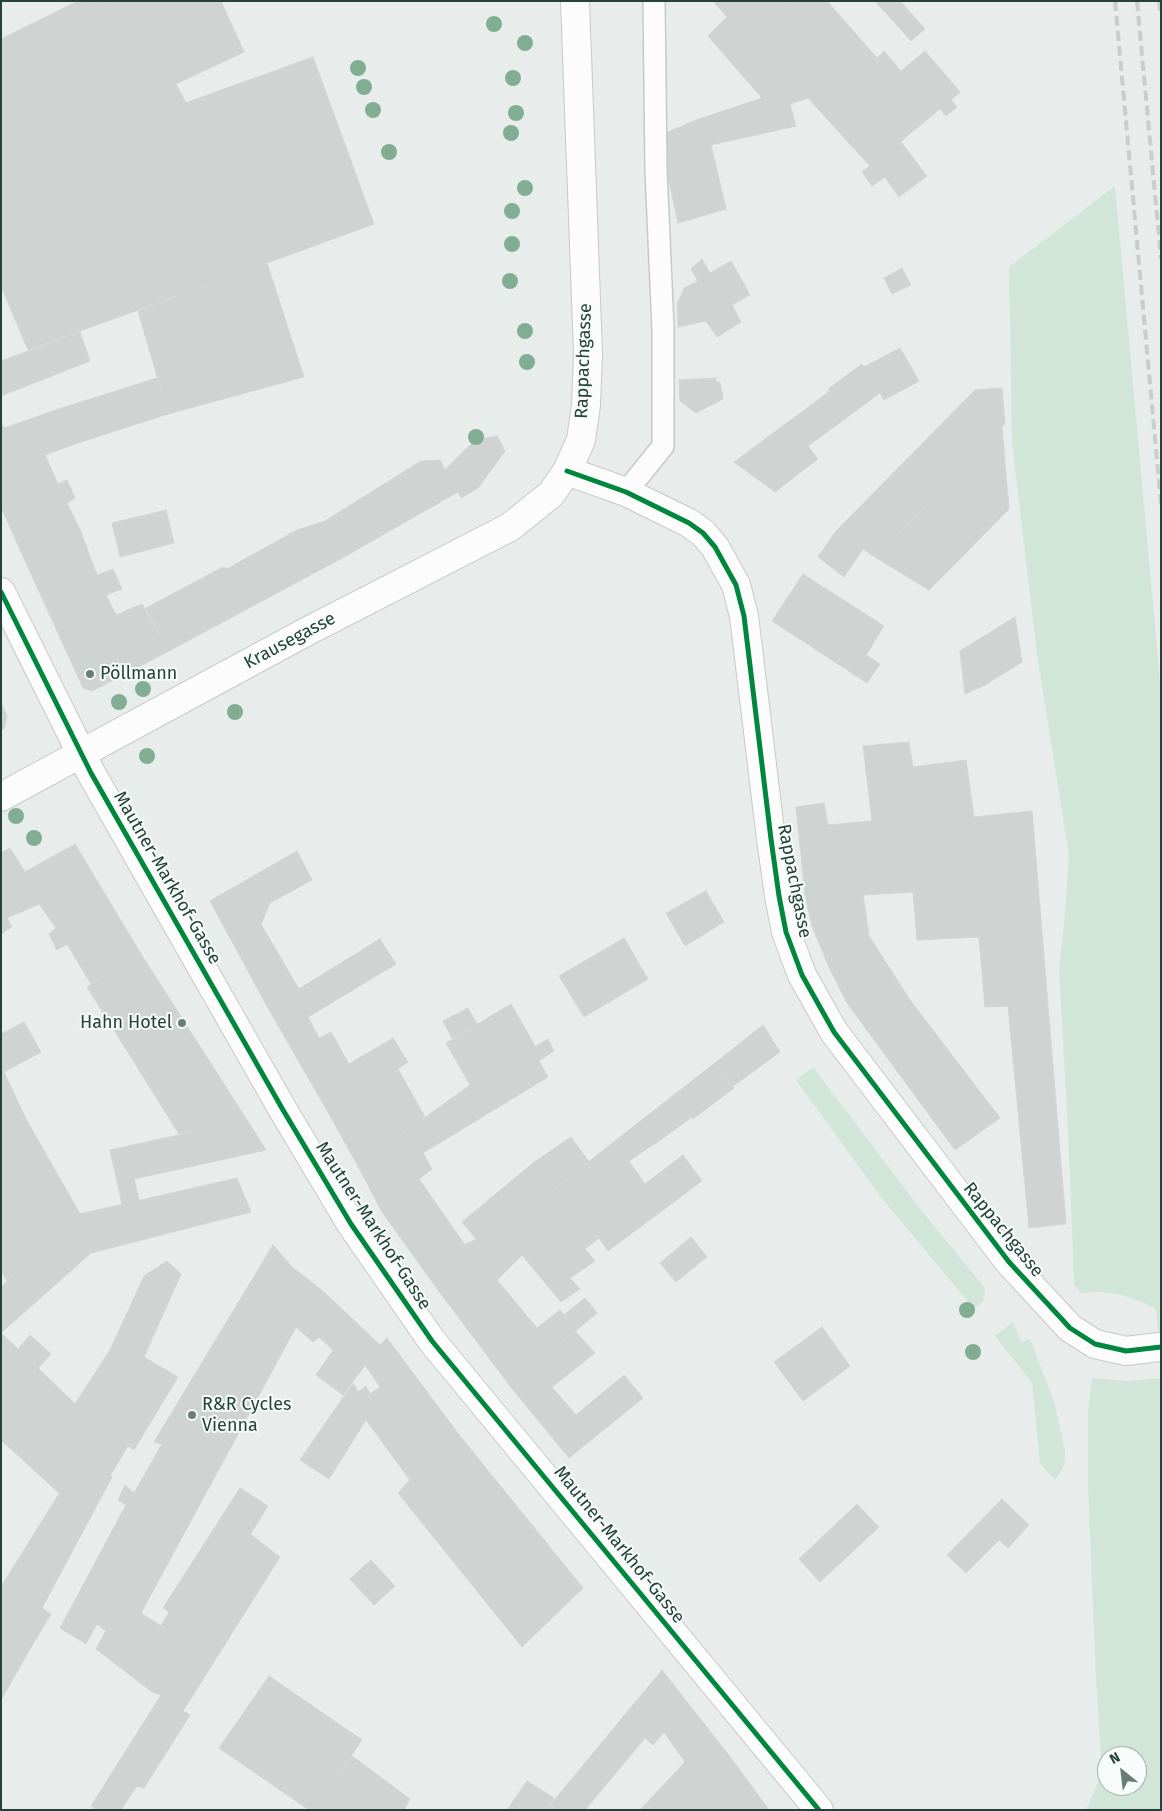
<!DOCTYPE html>
<html>
<head>
<meta charset="utf-8">
<style>
  body { margin:0 }
  #map { position:relative; width:1162px; height:1811px; overflow:hidden; background:#e8edeb; font-family:"Fira Sans",sans-serif }
  canvas { display:block }
  .frame { position:absolute; inset:0; border:2px solid #24423a; pointer-events:none }
  .north { position:absolute; left:1097px; top:1746px; width:50px; height:50px; box-sizing:border-box; background:#f7fbf9; border:1px solid #a3b1ad; border-radius:50%; rotate:331deg; font-size:14px; font-weight:700; line-height:20px; text-align:center; color:#24423a }
  .north::after { content:''; display:block; margin:auto; width:18px; height:22px; background:#697e78; clip-path:polygon(50% 0,100% 100%,50% 72%,0 100%) }
</style>
</head>
<body>
<div id="map">
<canvas width="1162" height="1811"></canvas>
<div class="frame"></div>
<div class="north">N</div>
</div>
<script>
const ctx = document.querySelector('canvas').getContext('2d');
ctx.lineJoin = 'round';
function fill(path, color) {
  ctx.fillStyle = color;
  ctx.fill(path, 'evenodd');
}
function shape(rows) {
  const path = new Path2D();
  for (const r of rows) {
    path.moveTo(r[0], r[1]);
    for (let i = 2; i < r.length; i += 2) path.lineTo(r[i], r[i + 1]);
  }
  return path;
}
function trace(path, color, width, dash) {
  ctx.strokeStyle = color;
  ctx.lineWidth = width;
  ctx.lineCap = dash ? 'butt' : 'round';
  ctx.setLineDash(dash || []);
  ctx.stroke(path);
}
function label(font, color, halo, rows, align = 'center') {
  ctx.font = font + ' "Fira Sans",sans-serif';
  ctx.lineWidth = 4;
  ctx.setLineDash([]);
  ctx.textBaseline = 'middle';
  ctx.strokeStyle = halo;
  ctx.fillStyle = color;
  for (const [text, x, y, turn = 0] of rows) {
    ctx.save();
    ctx.translate(x, y);
    ctx.rotate((+turn || 0) * Math.PI / 180);
    ctx.textAlign = isNaN(turn) ? turn : align;
    if (halo) ctx.strokeText(text, 0, 0);
    ctx.fillText(text, 0, 0);
    ctx.restore();
  }
}
fill(shape([
  [1115,186,1161,692,1161,1362,1156,1309,1142,1302,1122,1295,1100,1292,1080,1293,1074,1284,1068,1128,1059,969,1064,925,1069,855,1037,654,1012,443,1009,267],
  [813,1067,925,1215,985,1288,983,1302,974,1309,880,1196,796,1080],
  [1013,1322,1021,1342,1030,1339,1054,1402,1065,1451,1065,1461,1062,1470,1055,1480,1040,1463,1032,1383,995,1336],
  [1092,1378,1128,1381,1161,1378,1161,1810,1086,1810,1102,1773,1096,1679,1088,1488,1088,1412],
  [1107,1756,1137,1756,1137,1786,1107,1786]
]), '#d1e6d8');
const building = shape([
  [78,1,93,1,149,116,155,133,128,142,122,126,1,168,1,39,78,1],
  [93,1,113,1,97,9,93,1],
  [113,1,221,1,244,52,176,84,186,103,149,116,97,9,113,1],
  [713,1,793,1,789,6,850,70,762,98,708,36,727,17,713,1],
  [793,1,827,1,877,58,884,51,901,71,925,51,960,92,951,100,957,107,946,116,940,109,906,137,850,70,789,6,793,1],
  [877,1,900,1,925,29,911,41,876,2,877,1],
  [313,57,374,224,28,350,1,286,1,264,177,198,149,116,313,57],
  [850,70,906,137,901,142,870,166,808,98,790,104,796,126,711,145,726,209,678,223,665,162,663,134,699,119,762,98,850,70],
  [122,126,128,142,155,133,177,198,1,264,1,168,122,126],
  [901,142,927,176,899,197,885,177,872,186,862,172,901,142],
  [702,259,710,273,731,261,750,295,732,305,741,322,717,337,706,321,678,327,677,305,684,288,698,281,691,269,702,259],
  [267,263,304,377,168,414,138,311,267,263],
  [902,268,911,285,892,294,884,278,902,268],
  [80,332,90,361,1,396,1,361,80,332],
  [900,348,919,381,884,400,880,393,808,446,818,459,775,492,734,462,830,391,828,389,862,364,864,367,900,348],
  [157,378,168,414,75,444,59,409,157,378],
  [716,378,716,382,720,382,723,399,696,413,680,401,679,380,716,378],
  [1002,388,1005,424,875,557,863,549,844,577,818,557,836,531,975,390,1002,388],
  [59,409,75,444,1,471,1,422,4,428,59,409],
  [1002,427,1009,509,953,566,909,523,1002,427],
  [497,436,505,451,478,488,461,498,458,492,344,557,169,651,146,608,223,567,227,569,297,530,325,521,421,461,440,460,445,470,475,440,497,436],
  [45,455,58,484,67,480,75,498,67,503,81,532,22,554,1,507,1,471,45,455],
  [166,510,174,543,120,557,112,523,166,510],
  [909,523,953,566,929,590,875,557,909,523],
  [81,532,97,575,113,569,122,589,106,595,116,615,142,604,169,651,92,691,83,688,22,554,81,532],
  [803,574,884,626,866,655,880,664,867,683,772,621,803,574],
  [1015,617,1022,662,985,685,965,694,960,651,1015,617],
  [1,703,7,716,4,729,1,730,1,703],
  [909,742,913,767,966,760,974,817,1032,811,1066,1224,1029,1228,1008,1006,985,1007,979,937,917,940,913,892,863,895,869,936,910,1000,1000,1118,955,1150,847,1003,828,965,812,926,805,895,796,807,824,803,828,825,872,821,863,746,909,742],
  [75,844,141,954,91,984,67,944,57,950,49,934,56,928,39,904,7,918,12,927,1,934,1,853,10,848,25,872,75,844],
  [297,851,312,880,270,903,261,924,299,989,268,1008,210,901,297,851],
  [706,891,724,922,685,946,666,913,706,891],
  [624,938,648,979,584,1017,559,976,624,938],
  [380,939,396,964,308,1017,319,1038,331,1032,349,1064,393,1038,408,1062,329,1114,268,1008,380,939],
  [141,954,247,1120,179,1134,87,987,141,954],
  [511,1004,535,1046,470,1085,446,1043,511,1004],
  [468,1008,477,1024,452,1038,443,1021,468,1008],
  [24,1022,41,1052,4,1072,26,1119,80,1214,7,1281,1,1270,1,1034,24,1022],
  [763,1025,780,1052,732,1087,715,1063,763,1025],
  [548,1039,554,1051,539,1061,548,1077,423,1153,432,1169,419,1179,465,1245,476,1239,462,1222,533,1163,571,1137,589,1162,479,1248,438,1290,382,1212,358,1166,470,1085,548,1039],
  [715,1063,734,1088,693,1119,675,1094,715,1063],
  [398,1069,425,1117,358,1166,329,1114,398,1069],
  [675,1094,692,1117,659,1141,643,1119,675,1094],
  [643,1119,659,1141,629,1161,645,1184,683,1155,702,1181,608,1251,599,1238,585,1249,595,1261,570,1278,580,1289,561,1302,522,1255,497,1280,537,1328,560,1310,564,1315,585,1298,597,1313,510,1386,438,1290,479,1248,643,1119],
  [247,1120,266,1150,134,1179,139,1200,122,1204,110,1150,247,1120],
  [237,1178,251,1212,91,1253,1,1333,1,1287,80,1214,237,1178],
  [691,1237,707,1257,676,1282,660,1263,691,1237],
  [273,1245,292,1267,86,1644,60,1628,126,1505,118,1500,125,1485,134,1493,162,1444,154,1442,273,1245],
  [167,1261,181,1274,144,1357,100,1428,75,1404,110,1350,144,1276,167,1261],
  [292,1267,323,1291,380,1345,343,1395,316,1375,333,1350,319,1337,313,1342,296,1327,141,1613,161,1626,169,1612,163,1608,240,1488,268,1506,152,1692,96,1649,106,1631,97,1624,292,1267],
  [822,1327,850,1366,803,1401,774,1362,822,1327],
  [575,1331,595,1353,552,1387,576,1415,624,1375,643,1398,569,1458,510,1386,575,1331],
  [1,1333,18,1349,30,1335,51,1354,38,1368,100,1428,59,1493,1,1440,1,1333],
  [387,1338,460,1436,410,1480,366,1420,329,1479,300,1460,353,1383,358,1392,366,1386,370,1394,380,1387,365,1365,380,1345,387,1338],
  [144,1357,178,1377,134,1450,100,1428,144,1357],
  [100,1428,128,1446,110,1476,112,1477,42,1608,4,1582,100,1428],
  [460,1436,583,1588,522,1647,398,1493,410,1480,460,1436],
  [1002,1499,1029,1525,1008,1548,999,1540,966,1573,947,1555,1002,1499],
  [857,1504,879,1527,820,1582,799,1559,857,1504],
  [250,1534,280,1557,183,1711,190,1715,144,1788,137,1786,121,1810,97,1810,91,1806,161,1695,152,1692,250,1534],
  [371,1560,395,1586,374,1605,350,1579,371,1560],
  [4,1582,51,1614,30,1649,1,1631,1,1586,4,1582],
  [1,1631,30,1649,1,1700,1,1631],
  [662,1670,731,1758,681,1810,640,1810,685,1762,664,1732,653,1745,645,1738,585,1810,546,1810,662,1670],
  [269,1676,362,1740,314,1810,309,1810,219,1748,269,1676],
  [352,1756,410,1799,404,1810,314,1810,352,1756],
  [731,1758,769,1810,681,1810,731,1758],
  [527,1781,554,1798,546,1810,507,1810,527,1781]
]);
fill(building, '#cfd4d2');
trace(building, '#d1d6d4', 1);
const lane = shape([
  [626,492,663,446,663,330,656,170,654,1]
]);
const street = shape([
  [567,471,626,492,689,523,703,533,715,547,736,585,744,616,771,839,779,896,786,932,802,975,834,1032,1009,1262,1070,1328,1095,1344,1126,1351,1159,1347],
  [1,592,91,773,283,1110,351,1224,432,1341,819,1810],
  [1,797,304,633,510,527,551,494,567,471,581,440,586,405,588,354,575,1]
]);
trace(lane, '#c5cac8', 24);
trace(street, '#c5cac8', 30);
trace(lane, '#fcfcfc', 21);
trace(street, '#fcfcfc', 28);
trace(shape([
  [1115,1,1161,504],
  [1137,1,1161,259],
  [1159,1,1161,16]
]), '#c9cdcc', 4, [10, 5]);
trace(shape([
  [567,471,626,492,689,523,703,533,715,547,736,585,744,616,771,839,779,896,786,932,802,975,834,1032,1009,1262,1070,1328,1095,1344,1126,1351,1161,1347],
  [1,592,91,773,283,1110,351,1224,432,1341,819,1810]
]), '#00873e', 5);
ctx.fillStyle = '#81ae93';
for (const [x, y] of [
  [494,24],
  [525,43],
  [358,68],
  [513,78],
  [364,87],
  [373,110],
  [516,113],
  [511,133],
  [389,152],
  [525,188],
  [512,211],
  [512,244],
  [510,281],
  [525,331],
  [527,362],
  [476,437],
  [143,689],
  [119,702],
  [235,712],
  [147,756],
  [16,816],
  [34,838],
  [967,1310],
  [973,1352]
]) {
  ctx.beginPath();
  ctx.arc(x, y, 8, 0, 2 * Math.PI);
  ctx.fill();
}
for (const [x, y, r, color] of [
  [90,674,5,"#697e78"],
  [182,1023,5,"#697e78"],
  [192,1415,5,"#697e78"]
]) {
  const dot = new Path2D();
  dot.arc(x, y, r, 0, 2 * Math.PI);
  ctx.fillStyle = color;
  ctx.fill(dot);
  trace(dot, '#f7fbf9', 2);
}
label('18px', '#24423a', '#f7fbf9', [
  ["Rappachgasse",584,361,-88],
  ["Krausegasse",290,641,-28],
  ["Mautner-Markhof-Gasse",167,878,60],
  ["Rappachgasse",794,881,79],
  ["Mautner-Markhof-Gasse",373,1226,57],
  ["Rappachgasse",1003,1230,51],
  ["Mautner-Markhof-Gasse",619,1545,51]
]);
label('18px', '#24423a', '#f7fbf9', [
  ["Pöllmann",100,674],
  ["Hahn Hotel",172,1023,"right"],
  ["R&R Cycles",202,1405],
  ["Vienna",202,1426]
], 'left');
</script>
</body>
</html>
